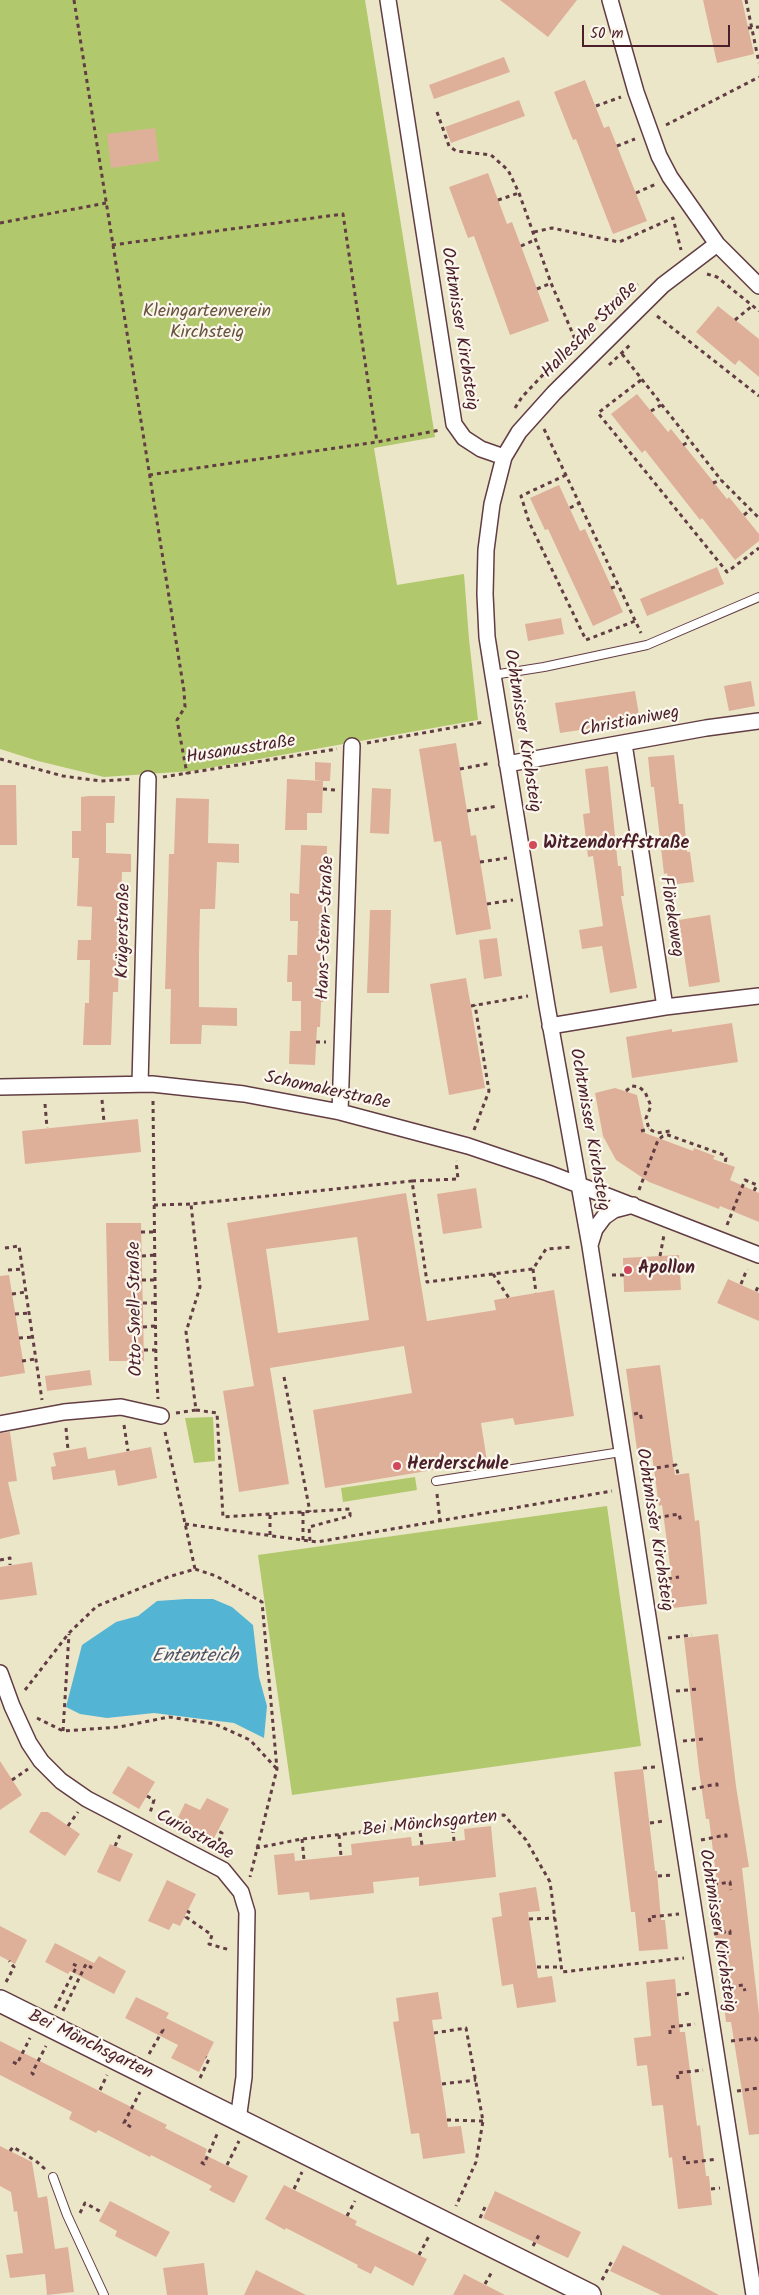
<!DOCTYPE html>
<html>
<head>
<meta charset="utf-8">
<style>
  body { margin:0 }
  #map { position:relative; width:759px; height:2295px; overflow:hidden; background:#ece6c9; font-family:Kalam,sans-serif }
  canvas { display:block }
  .scale { position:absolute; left:582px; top:25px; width:148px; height:22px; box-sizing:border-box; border:2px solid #4a1f2b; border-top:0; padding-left:6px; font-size:15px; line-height:18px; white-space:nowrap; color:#4a1f2b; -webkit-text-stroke:4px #fbf7ec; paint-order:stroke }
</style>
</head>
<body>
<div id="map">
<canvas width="759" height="2295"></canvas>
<div class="scale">50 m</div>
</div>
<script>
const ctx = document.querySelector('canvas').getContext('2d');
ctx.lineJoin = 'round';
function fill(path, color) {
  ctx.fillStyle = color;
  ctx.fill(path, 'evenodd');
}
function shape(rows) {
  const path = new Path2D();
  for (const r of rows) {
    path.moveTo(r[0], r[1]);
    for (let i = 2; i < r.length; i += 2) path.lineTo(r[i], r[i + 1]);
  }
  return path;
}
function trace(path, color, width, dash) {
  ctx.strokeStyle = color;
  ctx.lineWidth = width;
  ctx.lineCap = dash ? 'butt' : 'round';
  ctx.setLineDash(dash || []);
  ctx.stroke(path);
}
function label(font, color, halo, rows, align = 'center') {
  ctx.font = font + ' Kalam,sans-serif';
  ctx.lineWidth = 4.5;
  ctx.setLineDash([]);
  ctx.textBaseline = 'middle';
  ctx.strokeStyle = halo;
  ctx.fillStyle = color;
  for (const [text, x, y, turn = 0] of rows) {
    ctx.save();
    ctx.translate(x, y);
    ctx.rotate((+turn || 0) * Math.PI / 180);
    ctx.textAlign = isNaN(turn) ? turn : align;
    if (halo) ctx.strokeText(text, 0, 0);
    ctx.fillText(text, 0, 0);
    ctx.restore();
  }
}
fill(shape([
  [0,0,365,0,435,437,374,448,397,585,464,574,469,639,478,720,192,771,104,777,38,761,0,749],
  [213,1417,215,1461,194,1463,185,1418],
  [415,1477,417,1490,343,1502,341,1488],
  [607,1506,641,1746,292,1795,258,1555]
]), '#b1c86d');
fill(shape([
  [186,1599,213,1599,232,1607,253,1625,259,1677,267,1706,264,1738,234,1723,154,1713,107,1718,80,1714,66,1707,82,1645,116,1622,138,1616,157,1601]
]), '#54b4d3');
fill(shape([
  [500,0,577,0,548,37],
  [703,0,742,0,754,54,717,63],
  [504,57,510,72,434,99,429,85],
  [585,80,604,128,609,126,647,221,613,234,576,139,573,140,554,92],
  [519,100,525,116,451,143,445,127],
  [155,128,159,161,111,168,107,134],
  [488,173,507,224,512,222,549,321,510,335,474,236,468,238,449,187],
  [718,306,759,339,759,377,739,360,735,365,696,332],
  [637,394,668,432,671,429,727,499,729,497,759,534,759,541,735,560,702,518,700,520,645,450,642,453,611,414],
  [559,485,580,531,585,529,623,612,593,626,548,529,545,530,530,498],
  [717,567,724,584,647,616,640,599],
  [561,618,564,634,528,641,525,624],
  [751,681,755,706,729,711,724,686],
  [635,691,640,721,560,733,555,703],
  [456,743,471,836,476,835,491,929,456,935,441,841,434,842,419,749],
  [674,755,679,804,683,804,687,852,690,852,694,882,669,885,667,873,664,874,654,787,651,787,648,757],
  [315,762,331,763,330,781,323,781,322,813,307,813,307,830,285,830,287,779,322,781,315,780],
  [608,766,618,866,621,866,622,877,624,896,621,896,637,988,610,993,602,946,582,949,579,930,603,926,593,856,588,857,583,814,590,813,585,769],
  [0,785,16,785,17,845,0,845],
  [372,788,391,789,389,834,370,833],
  [89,796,115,796,114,823,106,823,106,853,131,854,131,872,122,872,118,992,113,992,111,1045,83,1045,85,1003,89,1003,90,960,77,960,78,940,91,940,92,907,77,906,79,858,72,858,72,831,81,831,81,797],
  [176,798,209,799,208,843,239,844,239,863,217,862,215,909,200,909,199,954,199,1007,237,1008,237,1026,202,1025,201,1044,170,1044,171,989,165,989,168,892,169,854,174,854],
  [301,845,327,846,323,1002,321,1002,320,1027,317,1027,315,1065,289,1064,290,1031,301,1031,301,1001,292,1001,292,982,287,982,288,955,297,955,298,921,290,921,290,893,299,894],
  [370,910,391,910,389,993,367,993],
  [710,915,720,982,689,987,679,920],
  [497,938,502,976,484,979,479,940],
  [466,978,485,1088,449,1095,430,984],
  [732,1023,738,1062,632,1078,626,1037,672,1029,672,1032],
  [615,1088,637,1095,645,1133,693,1151,694,1148,715,1156,713,1159,735,1167,730,1180,759,1193,759,1222,720,1206,719,1209,649,1182,616,1160,603,1136,595,1093],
  [138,1119,141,1152,25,1164,22,1131],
  [476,1188,482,1228,443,1234,437,1194],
  [406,1193,427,1321,496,1310,494,1300,554,1290,574,1416,515,1425,513,1418,481,1423,487,1461,325,1488,313,1410,412,1393,404,1346,270,1368,289,1484,239,1492,223,1391,254,1386,227,1223],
  [357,1237,369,1320,278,1333,266,1249],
  [106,1223,141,1223,144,1361,109,1361],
  [679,1255,681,1290,624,1292,623,1258],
  [9,1275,25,1373,0,1377,0,1276],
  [728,1279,759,1293,759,1321,717,1303],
  [660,1365,675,1475,689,1473,695,1521,699,1520,707,1604,673,1608,670,1580,672,1580,662,1505,659,1506,651,1448,637,1450,626,1369],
  [90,1370,92,1385,47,1391,45,1376],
  [10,1432,17,1481,8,1482,20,1534,0,1539,0,1433],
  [86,1447,88,1459,151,1447,157,1478,118,1486,115,1470,53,1480,51,1467,56,1466,53,1453],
  [32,1562,37,1595,0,1600,0,1567],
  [718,1634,736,1786,749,1867,742,1868,759,2014,759,2134,749,2135,731,2022,726,2022,710,1892,718,1891,709,1819,706,1819,699,1770,684,1638],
  [0,1761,22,1795,0,1810],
  [128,1766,155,1782,139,1809,112,1793],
  [643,1769,655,1871,657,1871,661,1920,665,1920,668,1949,639,1951,635,1912,631,1912,614,1772],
  [207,1798,229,1809,211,1844,174,1826,185,1803,200,1810],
  [41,1812,48,1812,80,1834,65,1856,29,1832],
  [491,1826,496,1877,419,1886,419,1877,373,1882,374,1893,310,1900,309,1892,278,1895,274,1855,294,1853,295,1861,352,1855,351,1844,411,1837,412,1846,465,1840,464,1829],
  [110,1844,133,1854,120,1882,97,1872],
  [167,1880,196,1894,180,1926,173,1923,169,1930,148,1921],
  [536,1887,540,1911,528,1912,538,1978,552,1976,556,2002,517,2008,513,1984,502,1986,492,1918,502,1916,499,1893],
  [0,1926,27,1940,15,1964,0,1956],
  [55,1943,94,1963,99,1956,126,1971,114,1994,70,1971,68,1974,45,1962],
  [675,1979,680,2032,685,2032,697,2126,700,2125,706,2176,709,2176,712,2205,678,2209,672,2157,669,2158,663,2105,652,2106,647,2065,637,2066,634,2038,651,2036,646,1982],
  [438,1992,442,2019,432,2020,448,2127,461,2126,465,2153,423,2159,419,2133,411,2134,393,2022,399,2021,396,1998],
  [136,1997,169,2013,166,2018,214,2042,199,2072,171,2058,178,2045,125,2018],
  [0,2041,167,2125,165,2128,207,2149,205,2155,248,2176,234,2203,209,2190,212,2186,151,2155,150,2157,98,2130,96,2133,69,2119,72,2112,0,2075],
  [0,2146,32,2162,38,2198,47,2196,55,2249,68,2247,74,2292,47,2295,45,2274,10,2278,6,2255,23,2253,17,2211,14,2212,11,2192,0,2186],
  [284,2185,357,2221,355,2225,427,2259,413,2286,375,2266,371,2274,357,2267,358,2265,286,2228,285,2230,265,2219],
  [495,2191,581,2232,568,2258,483,2218],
  [110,2201,170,2232,156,2257,115,2236,117,2231,99,2221],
  [623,2245,649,2258,719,2295,661,2295,610,2271],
  [204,2263,208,2295,167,2295,163,2268],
  [256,2270,306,2295,244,2295],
  [464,2274,505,2295,453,2295]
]), '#deb099');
const lane = shape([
  [493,675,544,667,647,645,759,597],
  [436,1481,621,1452],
  [53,2177,67,2215,104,2295]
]);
const street = shape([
  [388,0,454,424,464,438,481,449,504,457],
  [610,0,636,92,659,156,670,177,717,244,759,286],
  [717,244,663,285,554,393,519,432,504,457,492,504,486,550,485,594,487,637,493,675,547,1006,590,1246,754,2295],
  [624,744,665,1007],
  [507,764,706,728,759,721],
  [550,1026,665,1007,759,996],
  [140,1084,148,779],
  [0,1087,152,1084,244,1094,340,1112,468,1146,548,1173,759,1255],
  [340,1112,352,746],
  [590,1245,595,1229,604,1217,614,1210,633,1205],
  [0,1424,64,1412,121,1407,161,1416],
  [0,1673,12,1706,29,1743,41,1761,61,1781,87,1799,223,1870,241,1892,247,1912,244,2077,238,2120]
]);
const secondary = shape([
  [0,2001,590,2295]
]);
trace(lane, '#623d43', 10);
trace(street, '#623d43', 18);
trace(secondary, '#623d43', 24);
trace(shape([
  [74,0,184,691,185,707,177,720,187,774],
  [746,0,759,63],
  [748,28,759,27],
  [596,106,621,97],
  [437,112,449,146,456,151,491,155,508,170,519,193,551,283,575,339],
  [666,125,759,77],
  [617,146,635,139],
  [636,193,656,184],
  [498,200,519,193],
  [0,223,106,203],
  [534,232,552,228,619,242,673,218,681,250],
  [112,245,343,214,377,442],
  [521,246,537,239],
  [707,274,717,277,759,311],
  [537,289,551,283],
  [657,316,759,396],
  [735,320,752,306],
  [622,354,721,480,759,518],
  [609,365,630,345],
  [641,380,598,413,727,572,759,548],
  [515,408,522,397,622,291,638,284],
  [651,411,661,405],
  [544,429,641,633],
  [683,445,690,441],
  [149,475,377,442,440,430],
  [566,475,521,496,529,522,586,640,635,621],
  [713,483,721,480],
  [570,508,579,503],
  [744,515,750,510],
  [611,588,618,586],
  [367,743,484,722],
  [0,759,63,776,101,781,132,779],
  [460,769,491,763],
  [163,777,337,749],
  [323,789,335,790],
  [467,811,498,806],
  [480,862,507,858],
  [487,904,513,900],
  [471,1006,528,996],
  [316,1042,326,1042],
  [626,1091,632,1086,639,1087,645,1092,651,1106,646,1118,649,1129,657,1133,670,1131],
  [102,1100,104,1122],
  [153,1101,156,1367,158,1399],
  [45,1104,47,1128],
  [474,1130,489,1091,475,1005],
  [641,1131,649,1129],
  [412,1181,458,1179,456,1161],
  [639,1190,658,1140,663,1136,668,1135,724,1155,726,1158,725,1163],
  [154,1205,191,1204],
  [727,1225,745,1180,757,1185,754,1191],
  [141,1232,155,1232],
  [5,1248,19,1246,42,1400],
  [142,1256,155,1255],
  [660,1256,664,1235],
  [533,1269,536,1293],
  [8,1270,22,1269],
  [493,1274,509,1298],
  [612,1275,624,1275],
  [142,1280,155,1280],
  [741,1284,747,1269],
  [756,1291,759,1285],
  [12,1294,26,1292],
  [143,1303,155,1303],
  [15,1314,29,1313],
  [143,1327,155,1326],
  [19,1338,33,1337],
  [144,1350,156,1350],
  [22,1361,36,1359],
  [284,1377,310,1512],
  [196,1410,217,1413,223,1517,350,1509,350,1516,309,1527,310,1541],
  [176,1413,196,1410,186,1332,200,1287,191,1204,412,1181,427,1282,533,1269,546,1249,573,1247],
  [634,1414,640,1413,642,1421],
  [124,1425,128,1451],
  [66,1428,68,1450],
  [165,1432,195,1569],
  [641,1470,676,1465,678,1474],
  [437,1494,440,1521],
  [649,1519,679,1514,681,1522],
  [185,1524,317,1542,612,1491],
  [270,1535,270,1514],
  [303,1540,303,1512],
  [0,1560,10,1558,10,1565],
  [660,1580,679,1577],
  [668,1638,692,1635],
  [25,1690,69,1633,97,1606,168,1577,195,1569,216,1576,262,1602,277,1769,250,1877],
  [676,1691,698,1689],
  [37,1718,63,1731,119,1727,169,1717,215,1724,250,1740,277,1769],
  [63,1731,69,1634],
  [683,1741,704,1739],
  [643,1768,655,1767],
  [12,1780,28,1769],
  [692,1789,717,1784,717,1789],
  [147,1796,154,1800,150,1813],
  [452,1821,454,1841],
  [650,1823,664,1821],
  [419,1825,422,1845],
  [68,1826,78,1812],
  [339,1835,341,1856],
  [302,1839,304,1860],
  [701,1840,726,1835,726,1841],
  [115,1846,120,1835],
  [256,1848,302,1839,504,1815,526,1840,550,1882,562,1972,684,1958],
  [216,1849,222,1833,218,1831],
  [658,1876,672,1875],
  [706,1886,730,1882,731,1890],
  [187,1911,189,1912,186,1917,212,1935,209,1944,230,1950],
  [529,1919,555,1918],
  [650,1922,649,1917,679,1914],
  [714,1934,730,1931,730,1937],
  [537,1967,561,1967],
  [6,1982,14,1967,9,1961],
  [723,1988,743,1985,745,1991],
  [677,1995,690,1993],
  [55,2008,77,1966,73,1964],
  [63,2011,86,1964,92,1968],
  [434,2033,466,2028,483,2121,476,2162,456,2206],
  [670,2034,670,2027,695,2024],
  [731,2041,755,2038,758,2043],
  [149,2054,163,2030,161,2029],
  [13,2062,17,2064,30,2038],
  [34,2075,32,2073,46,2046],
  [200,2078,209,2059,206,2057],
  [678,2079,677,2073,703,2070],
  [442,2084,476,2080],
  [100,2090,107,2075],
  [737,2091,759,2088],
  [447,2120,483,2121],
  [131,2127,124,2123,140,2092],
  [10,2151,13,2147,36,2161,45,2169],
  [684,2156,685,2163,717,2159],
  [201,2162,204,2164,218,2132],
  [227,2165,239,2141],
  [294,2189,302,2172],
  [711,2189,720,2188],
  [80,2213,85,2203,103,2213],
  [347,2216,355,2201],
  [480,2218,485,2207],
  [533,2246,540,2233],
  [419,2255,429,2236],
  [602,2280,612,2261],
  [485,2284,493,2270]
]), '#623d43', 3, [4, 4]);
trace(lane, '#fff', 8);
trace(street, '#fff', 15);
trace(secondary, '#fff', 21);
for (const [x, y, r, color] of [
  [533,845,5,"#d1495b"],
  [628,1270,5,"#d1495b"],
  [397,1466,5,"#d1495b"]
]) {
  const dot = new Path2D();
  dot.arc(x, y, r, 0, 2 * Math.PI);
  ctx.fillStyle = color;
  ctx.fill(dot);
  trace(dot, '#fbf7ec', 2);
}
label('18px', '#69523f', '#fbf7ec', [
  ["Kleingartenverein",207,313],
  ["Kirchsteig",207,334]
]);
label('18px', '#4a1f2b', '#fbf7ec', [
  ["Ochtmisser Kirchsteig",458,329,81],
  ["Hallesche Straße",591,331,-45],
  ["Christianiweg",630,723,-11],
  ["Ochtmisser Kirchsteig",521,731,81],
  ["Husanusstraße",241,751,-9],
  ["Flörekeweg",670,917,81],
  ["Hans-Stern-Straße",327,928,-88],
  ["Krügerstraße",125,931,-89],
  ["Schomakerstraße",327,1092,12],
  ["Ochtmisser Kirchsteig",588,1130,80],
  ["Otto-Snell-Straße",137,1309,-91],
  ["Ochtmisser Kirchsteig",653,1530,81],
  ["Bei Mönchsgarten",430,1825,-6],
  ["Curiostraße",194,1836,29],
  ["Ochtmisser Kirchsteig",716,1931,81],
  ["Bei Mönchsgarten",90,2046,26]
]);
label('bold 18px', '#4a1f2b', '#fbf7ec', [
  ["Witzendorffstraße",543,845],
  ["Apollon",638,1270],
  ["Herderschule",407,1466]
], 'left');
label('italic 19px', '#4e5366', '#fbf7ec', [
  ["Ententeich",195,1658]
]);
</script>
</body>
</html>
